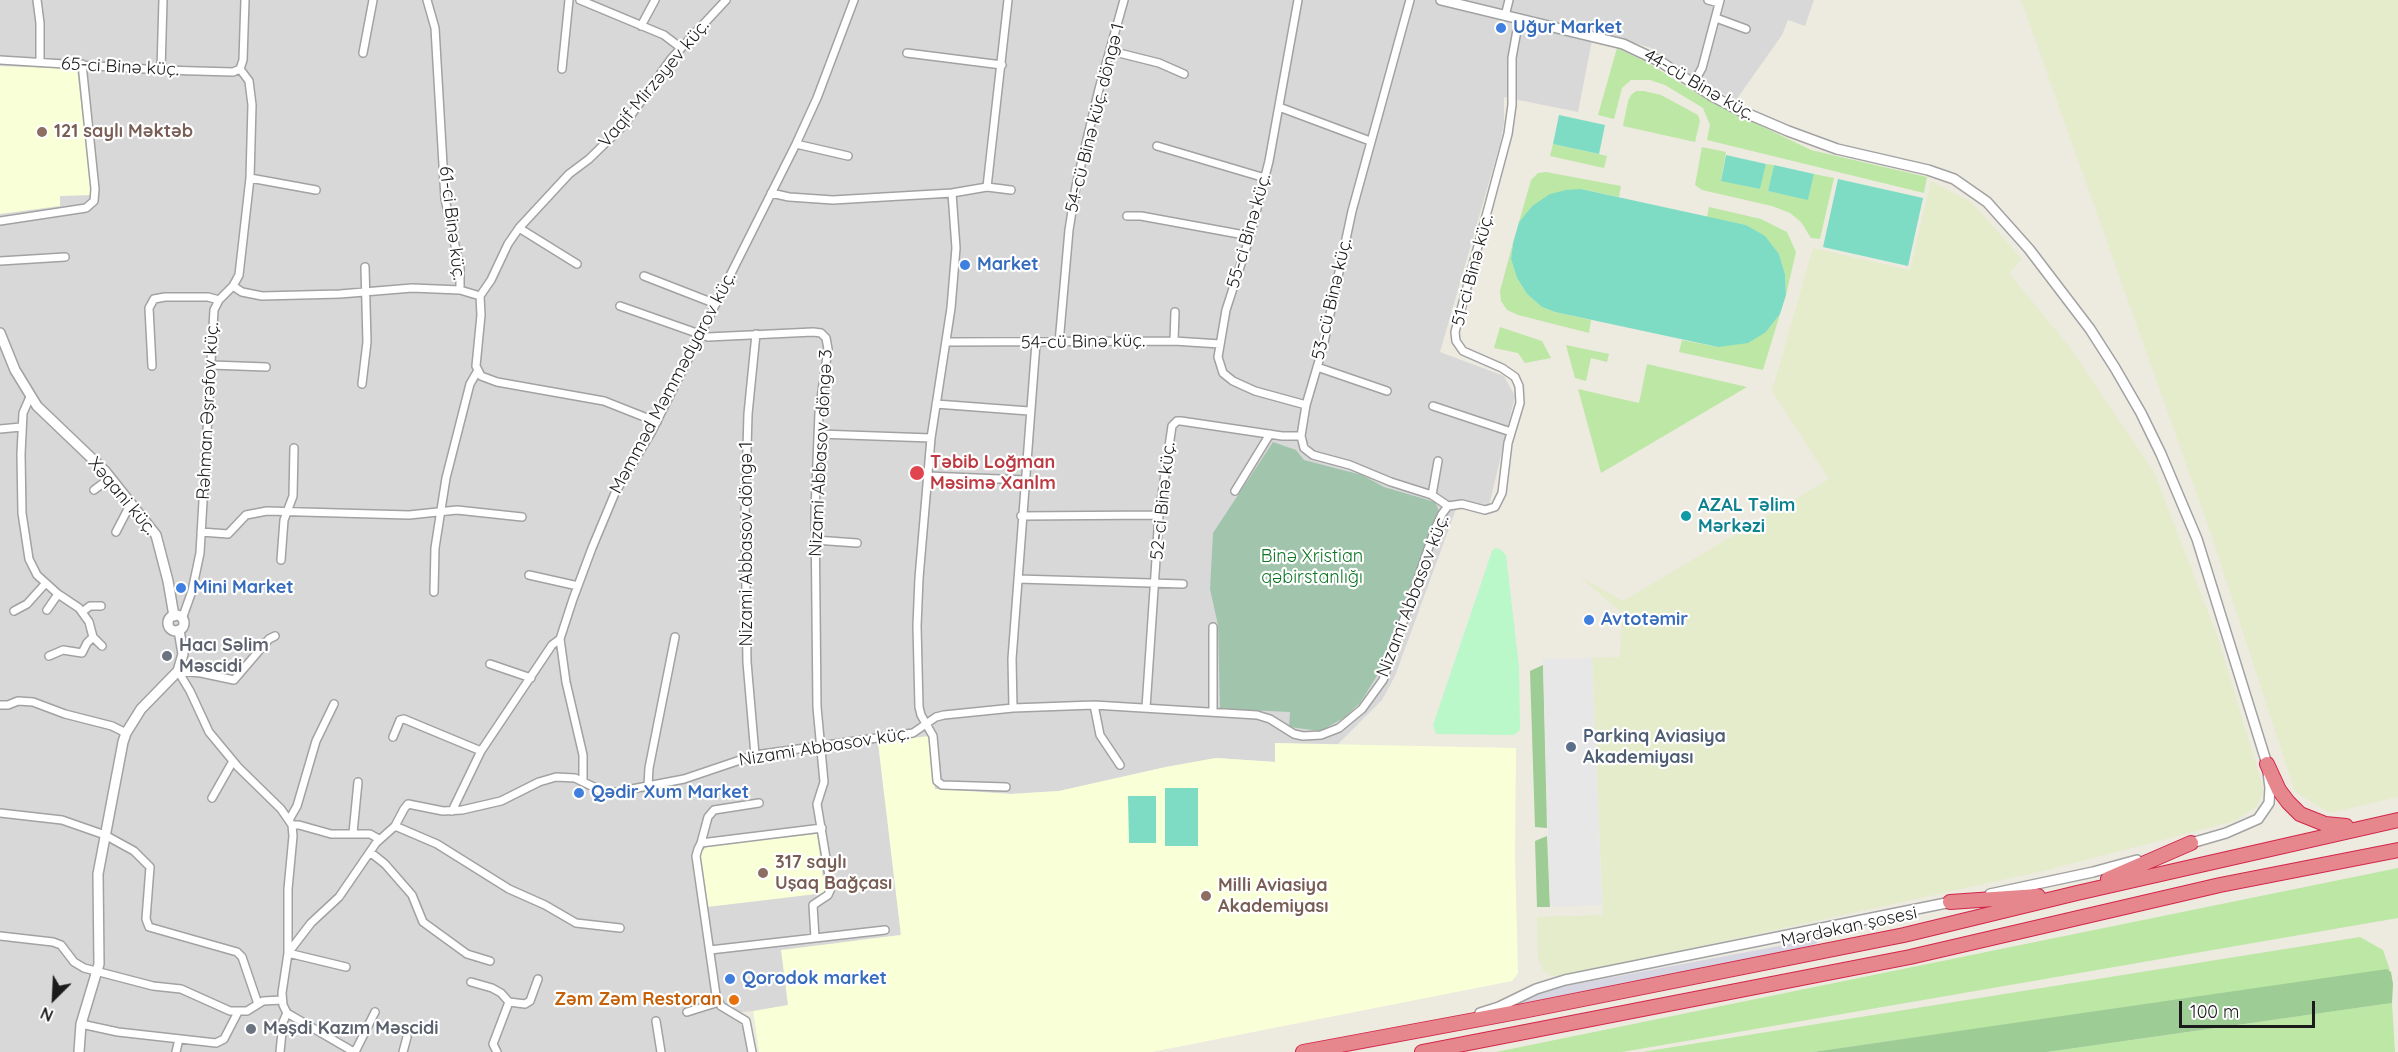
<!DOCTYPE html>
<html>
<head>
<meta charset="utf-8">
<style>
  body { margin:0 }
  #map { position:relative; width:2398px; height:1052px; overflow:hidden; background:#edeae0; font-family:Quicksand,sans-serif }
  canvas { display:block }
  .north { position:absolute; left:24px; top:968px; width:60px; height:60px; -webkit-text-stroke:4px #fff; paint-order:stroke; rotate:204deg; font-size:16px; font-weight:700; line-height:24px; text-align:center; color:#1b1b1b }
  .north::after { content:''; display:block; margin:auto; width:21px; height:27px; background:#1b1b1b; clip-path:polygon(50% 0,100% 100%,50% 72%,0 100%) }
  .scale { position:absolute; left:2179px; top:1001px; width:136px; height:27px; box-sizing:border-box; border:3px solid #1b1b1b; border-top:0; padding-left:8px; font-size:18px; line-height:21px; white-space:nowrap; color:#1b1b1b; -webkit-text-stroke:4px #fff; paint-order:stroke }
</style>
</head>
<body>
<div id="map">
<canvas width="2398" height="1052"></canvas>
<div class="north">N</div>
<div class="scale">100 m</div>
</div>
<script>
const ctx = document.querySelector('canvas').getContext('2d');
ctx.lineJoin = 'round';
function fill(path, color) {
  ctx.fillStyle = color;
  ctx.fill(path, 'evenodd');
}
function shape(rows) {
  const path = new Path2D();
  for (const r of rows) {
    if (r.length === 3) {
      path.moveTo(r[0] + r[2], r[1]);
      path.arc(r[0], r[1], r[2], 0, 2 * Math.PI);
      continue;
    }
    path.moveTo(r[0], r[1]);
    for (let i = 2; i < r.length; i += 2) path.lineTo(r[i], r[i + 1]);
  }
  return path;
}
function trace(path, color, width, dash) {
  ctx.strokeStyle = color;
  ctx.lineWidth = width;
  ctx.lineCap = dash ? 'butt' : 'round';
  ctx.setLineDash(dash || []);
  ctx.stroke(path);
}
function label(font, color, halo, rows, align = 'center') {
  ctx.font = font + ' Quicksand,sans-serif';
  ctx.lineWidth = 4.5;
  ctx.setLineDash([]);
  ctx.textBaseline = 'middle';
  ctx.strokeStyle = halo;
  ctx.fillStyle = color;
  for (const [text, x, y, turn = 0] of rows) {
    ctx.save();
    ctx.translate(x, y);
    ctx.rotate((+turn || 0) * Math.PI / 180);
    ctx.textAlign = isNaN(turn) ? turn : align;
    if (halo) ctx.strokeText(text, 0, 0);
    ctx.fillText(text, 0, 0);
    ctx.restore();
  }
}
fill(shape([
  [0,0,1814,0,1805,26,1788,20,1782,35,1736,100,1708,86,1651,48,1594,30,1578,112,1504,97,1504,123,1500,144,1440,352,1504,376,1515,396,1489,506,1459,501,1395,676,1382,700,1336,746,1275,743,1275,762,1216,758,1166,767,1059,791,1011,794,935,789,878,742,901,935,858,940,759,1052,753,1011,741,1012,747,1052,0,1052]
]), '#d9d8d8');
fill(shape([
  [0,66,77,69,92,195,60,196,60,206,0,214],
  [929,736,935,789,1011,794,1059,791,1166,767,1216,758,1275,762,1275,743,1516,748,1515,857,1518,973,1512,981,1152,1052,759,1052,753,1011,788,1005,781,950,901,935,878,742],
  [817,834,825,893,707,907,700,853,707,846]
]), '#f9ffd7');
fill(shape([
  [2021,0,2398,0,2398,797,2330,813,2295,792,2211,534],
  [1931,181,1972,203,2022,259,2009,273,2071,349,2154,472,2218,638,2264,791,2257,806,2235,821,2047,870,1562,977,1550,975,1543,970,1538,958,1537,917,1603,915,1592,658,1620,657,1622,613,1579,576,1623,601,1829,479,1772,391,1813,248,1910,270]
]), '#e5eccb');
fill(shape([
  [1617,48,1648,63,1709,101,1811,150,1927,177,1924,193,1707,140,1710,125,1703,108,1665,85,1650,80,1631,80,1622,88,1614,119,1598,115],
  [1636,91,1644,91,1661,95,1698,115,1700,121,1695,142,1623,126,1628,101,1631,95],
  [1553,144,1607,156,1604,168,1550,156],
  [1702,147,1726,152,1721,180,1760,189,1766,164,1774,165,1768,191,1808,199,1814,174,1834,178,1820,239,1811,238,1801,222,1790,213,1772,206,1702,190,1695,185],
  [1546,172,1621,186,1619,197,1581,189,1532,206,1519,222,1531,180,1538,173],
  [1709,207,1761,219,1787,232,1796,252,1786,295,1785,274,1779,254,1765,237,1746,225,1707,217],
  [1513,243,1511,259,1517,278,1527,294,1542,307,1555,312,1591,320,1589,333,1518,315,1507,310,1501,301,1500,291],
  [1780,314,1763,370,1679,352,1682,340,1718,347,1766,332],
  [1500,327,1542,341,1551,358,1525,363,1518,353,1494,348],
  [1566,345,1609,354,1607,362,1591,358,1586,381,1575,378],
  [1647,364,1747,387,1601,473,1578,389,1639,403],
  [2398,868,2398,918,1622,1052,1496,1052],
  [2360,937,2383,950,2390,970,1813,1052,1642,1052],
  [2392,1003,2395,1052,2047,1052]
]), '#bde7a5');
fill(shape([
  [1543,665,1547,828,1535,827,1530,671],
  [1547,836,1550,907,1537,907,1535,841],
  [2387,969,2391,972,2393,984,2392,1003,2047,1052,1813,1052]
]), '#9dcc95');
fill(shape([
  [1273,442,1296,450,1304,460,1362,475,1384,487,1435,502,1439,511,1385,663,1360,703,1344,718,1320,731,1289,727,1290,712,1220,709,1218,625,1210,589,1213,533]
]), '#a1c5ac');
fill(shape([
  [1495,548,1500,549,1506,555,1519,666,1520,730,1514,735,1436,734,1433,725,1492,551]
]), '#bbf8c9');
fill(shape([
  [1559,115,1605,125,1599,154,1553,144],
  [1726,155,1766,164,1760,189,1721,181],
  [1774,165,1814,174,1808,200,1768,191],
  [1838,179,1923,198,1908,266,1823,247],
  [1581,189,1746,225,1765,236,1779,254,1785,274,1786,295,1780,314,1766,332,1748,343,1718,347,1555,312,1542,307,1527,294,1517,278,1511,259,1513,243,1519,222,1532,206,1550,194,1566,190],
  [1165,788,1198,788,1198,846,1165,846],
  [1128,796,1156,796,1156,843,1129,843]
]), '#7edcc4');
fill(shape([
  [1592,658,1602,905,1550,907,1543,659]
]), '#e7e7e7');
fill(shape([
  [1827,937,1815,944,1799,949,1513,1005,1544,990]
]), '#d6d5e2');
const minor = shape([
  [37,0,40,23,40,62],
  [580,0,664,35,681,48],
  [1298,0,1269,161,1250,236,1226,310,1218,357,1223,373,1233,381,1255,391,1306,405],
  [1410,0,1352,211,1323,347,1306,405,1301,436,1304,448,1313,455,1350,465,1391,482,1432,495,1448,506],
  [1708,0,1719,3],
  [1505,16,1509,0],
  [1716,18,1746,29],
  [641,26,655,0],
  [1111,51,1159,63,1184,74],
  [363,53,373,0],
  [907,53,1002,65],
  [0,60,161,70,233,72,240,69],
  [240,69,243,60,245,0],
  [562,69,569,0],
  [161,70,163,0],
  [1693,84,1702,68,1720,0],
  [1279,107,1370,141],
  [796,144,848,156],
  [1157,146,1265,178],
  [250,178,316,190],
  [987,187,1011,190],
  [771,193,789,197,833,200,952,193],
  [1127,216,1141,216,1250,236],
  [0,221,86,208,94,201,95,189,82,64],
  [519,228,577,264],
  [0,261,65,257],
  [644,276,716,304],
  [233,286,242,292,262,296,340,294,412,288,460,290,460,268,445,199,435,28,427,0],
  [460,290,480,296],
  [620,306,708,337,813,332,821,333,826,338,828,349,819,413,815,511,817,707,824,782,817,804,831,888,828,895,813,905,815,938],
  [1174,341,1175,312],
  [947,342,1174,341,1220,344],
  [1059,343,1069,230,1076,186,1099,89,1124,0],
  [211,365,266,367],
  [152,366,149,308,154,299,165,297,208,297,219,300],
  [1317,367,1387,391],
  [362,384,367,342,365,267],
  [30,397,23,413,21,454,22,513,29,559,37,575,58,594,79,608,89,622,93,637,102,646],
  [936,404,1029,411],
  [1433,406,1511,432],
  [657,422,604,401,497,382,481,376,476,366,481,315,480,296,491,280,508,244,519,228,569,174,589,159,624,125,671,59,726,0],
  [0,429,21,427],
  [819,434,931,438],
  [927,476,1024,480],
  [94,490,110,478],
  [1235,491,1270,434],
  [1432,495,1438,461],
  [1448,506,1462,504,1485,510,1495,507,1502,493,1508,443,1520,403,1519,386,1515,377,1502,368,1463,351,1456,341,1455,332,1508,134,1512,105,1512,58,1519,19],
  [1021,516,1159,515],
  [116,532,130,505],
  [201,532,228,534,246,515,267,511,409,515,457,510,522,517],
  [815,540,857,543],
  [281,560,284,520,293,496,294,448],
  [529,575,578,586],
  [1018,579,1183,584],
  [434,592,435,548,446,478,470,384,477,372],
  [47,610,58,594],
  [14,611,27,604,45,584],
  [82,612,90,606,101,606],
  [182,619,192,591,200,553,214,310,219,300,233,286,239,275,250,178,252,105,249,81,240,69],
  [49,656,63,650,82,653,87,643,93,637],
  [490,664,531,678],
  [178,671,190,691,209,732,238,767,281,809,292,825,293,836,288,889,288,953,346,967],
  [178,671,201,673,234,680,269,639,275,636],
  [0,705,8,705,18,701,33,702,65,714,112,726,126,733],
  [1094,705,1100,735,1120,765],
  [1013,708,1012,659,1036,343],
  [1146,708,1159,515,1172,426,1177,421,1181,421,1282,436,1301,436],
  [1213,712,1213,627],
  [393,737,400,720,404,719,481,751],
  [755,755,747,662,745,518,748,414,756,334],
  [583,781,583,755,566,682,560,639,573,599,592,548,615,493,651,433,796,144,817,98,854,0],
  [648,786,649,768,675,637],
  [1006,787,942,785,937,781,933,736,921,715,919,707,917,626,919,578,931,438,951,308,956,248,952,193,987,187,1008,0],
  [212,798,233,761],
  [452,811,481,751,552,645,560,639],
  [0,813,62,820,105,835,134,851,150,867,146,919,149,927,237,952,242,957,258,1004],
  [289,820,297,806,316,741,334,704],
  [292,825,299,825,331,834,370,834,379,839],
  [395,826,437,844,509,889,545,905,576,923,620,928],
  [353,833,358,782],
  [701,843,708,817,714,810,759,803],
  [370,852,385,864,412,895,423,922,467,954,490,961],
  [0,936,53,942,61,945,74,962,84,968,153,986,181,989,230,1011,247,1011,263,1001,282,1000],
  [710,950,885,930],
  [471,982,492,988,501,993,509,1002,525,1004,530,1001,538,979],
  [687,1012,719,1002],
  [656,1021,661,1052],
  [81,1024,118,1032,216,1043,224,1039,238,1012],
  [176,1052,179,1039],
  [280,1052,283,1022,287,1013],
  [354,1052,287,1013,283,1005,282,993,288,953,311,923,339,897,376,843,395,826,404,809,408,804,443,811,462,810,501,801,539,782,556,777,575,778,604,792,611,793,684,779,755,755,913,733,936,717,944,715,1013,708,1094,705,1257,715,1270,719,1294,734,1303,736,1321,735,1339,728,1362,709,1383,680,1435,529,1442,514,1448,506],
  [355,1052,375,1012],
  [403,1052,407,1037],
  [497,1052,493,1044,509,1002],
  [752,1052,746,1021,721,1006,716,995,696,856,698,849,701,843,822,828]
]);
const tertiary = shape([
  [1441,0,1623,44,1661,62,1712,96,1739,110,1788,131,1837,149,1928,170,1954,179,1987,202,2029,249,2090,329,2115,368,2141,413,2161,454,2197,539,2267,764,2270,788,2269,803,2258,819,2226,833,2188,844],
  [0,333,15,370,37,406,105,471,156,535,168,581,174,616],
  [176,623,8],
  [1990,894,2093,872,2137,860],
  [1480,1013,1499,1007,1536,989,1565,980,1956,901],
  [79,1052,81,1024,99,964,98,874,123,742,126,733,141,709,178,671,183,654,179,630]
]);
const motorway = shape([
  [2267,764,2279,790,2288,802,2300,814,2325,824,2346,826],
  [2108,879,2191,843],
  [1950,902,2038,896],
  [1303,1052,1523,1011,1904,935,2077,893,2398,820],
  [1422,1052,1910,957,2220,885,2398,850]
]);
trace(minor, '#a2a2a2', 10);
trace(tertiary, '#a2a2a2', 12);
trace(motorway, '#d32549', 16);
trace(minor, '#fff', 7);
trace(tertiary, '#fff', 9);
trace(motorway, '#e5878c', 14);
for (const [x, y, r, color] of [
  [1501,28,6,"#3f7fe0"],
  [42,132,6,"#8d6e63"],
  [965,265,6,"#3f7fe0"],
  [917,473,8,"#e0444e"],
  [1686,516,6,"#0f9aa8"],
  [181,588,6,"#3f7fe0"],
  [1589,620,6,"#3f7fe0"],
  [167,656,6,"#6b7280"],
  [1571,747,6,"#5c6f8a"],
  [579,793,6,"#3f7fe0"],
  [763,873,6,"#8d6e63"],
  [1206,896,6,"#8d6e63"],
  [730,979,6,"#3f7fe0"],
  [734,1000,6,"#e8710a"],
  [251,1029,6,"#6b7280"]
]) {
  const dot = new Path2D();
  dot.arc(x, y, r, 0, 2 * Math.PI);
  ctx.fillStyle = color;
  ctx.fill(dot);
  trace(dot, '#fff', 2);
}
label('bold 18px', '#366cbe', '#fff', [
  ["Uğur Market",1513,28],
  ["Market",977,265],
  ["Mini Market",193,588],
  ["Avtotəmir",1601,620],
  ["Qədir Xum Market",591,793],
  ["Qorodok market",742,979]
], 'left');
label('18px', '#1b1b1b', '#fff', [
  ["65-ci Binə küç.",120,67,3],
  ["Vaqif Mirzəyev küç.",654,84,-50],
  ["44-cü Binə küç.",1699,85,30],
  ["54-cü Binə küç. döngə 1",1095,118,-76],
  ["61-ci Binə küç.",452,223,83],
  ["55-ci Binə küç.",1249,231,-74],
  ["51-ci Binə küç.",1473,270,-75],
  ["53-cü Binə küç.",1332,299,-77],
  ["54-cü Binə küç.",1083,342,-1],
  ["Məmməd Məmmədyarov küç.",673,383,-62],
  ["Rəhman Əşrəfov küç.",208,411,-87],
  ["Nizami Abbasov döngə 3",821,453,-87],
  ["Xəqani küç.",122,496,50],
  ["52-ci Binə küç.",1163,501,-84],
  ["Nizami Abbasov döngə 1",747,544,-90],
  ["Nizami Abbasov küç.",1413,596,-69],
  ["Nizami Abbasov küç.",824,747,-9],
  ["Mərdəkan şosesi",1849,927,-12]
]);
label('bold 18px', '#785e54', '#fff', [
  ["121 saylı Məktəb",54,132],
  ["317 saylı",775,863],
  ["Uşaq Bağçası",775,884],
  ["Milli Aviasiya",1218,886],
  ["Akademiyası",1218,907]
], 'left');
label('bold 18px', '#be3a42', '#fff', [
  ["Təbib Loğman",930,463],
  ["Məsimə Xanlm",930,484]
], 'left');
label('bold 18px', '#0d838f', '#fff', [
  ["AZAL Təlim",1698,506],
  ["Mərkəzi",1698,527]
], 'left');
label('18px', '#0c7623', '#fff', [
  ["Binə Xristian",1312,557],
  ["qəbirstanlığı",1312,578]
]);
label('bold 18px', '#5b616d', '#fff', [
  ["Hacı Səlim",179,646],
  ["Məscidi",179,667],
  ["Məşdi Kazım Məscidi",263,1029]
], 'left');
label('bold 18px', '#4e5e75', '#fff', [
  ["Parkinq Aviasiya",1583,737],
  ["Akademiyası",1583,758]
], 'left');
label('bold 18px', '#c56008', '#fff', [
  ["Zəm Zəm Restoran",722,1000]
], 'right');
</script>
</body>
</html>
